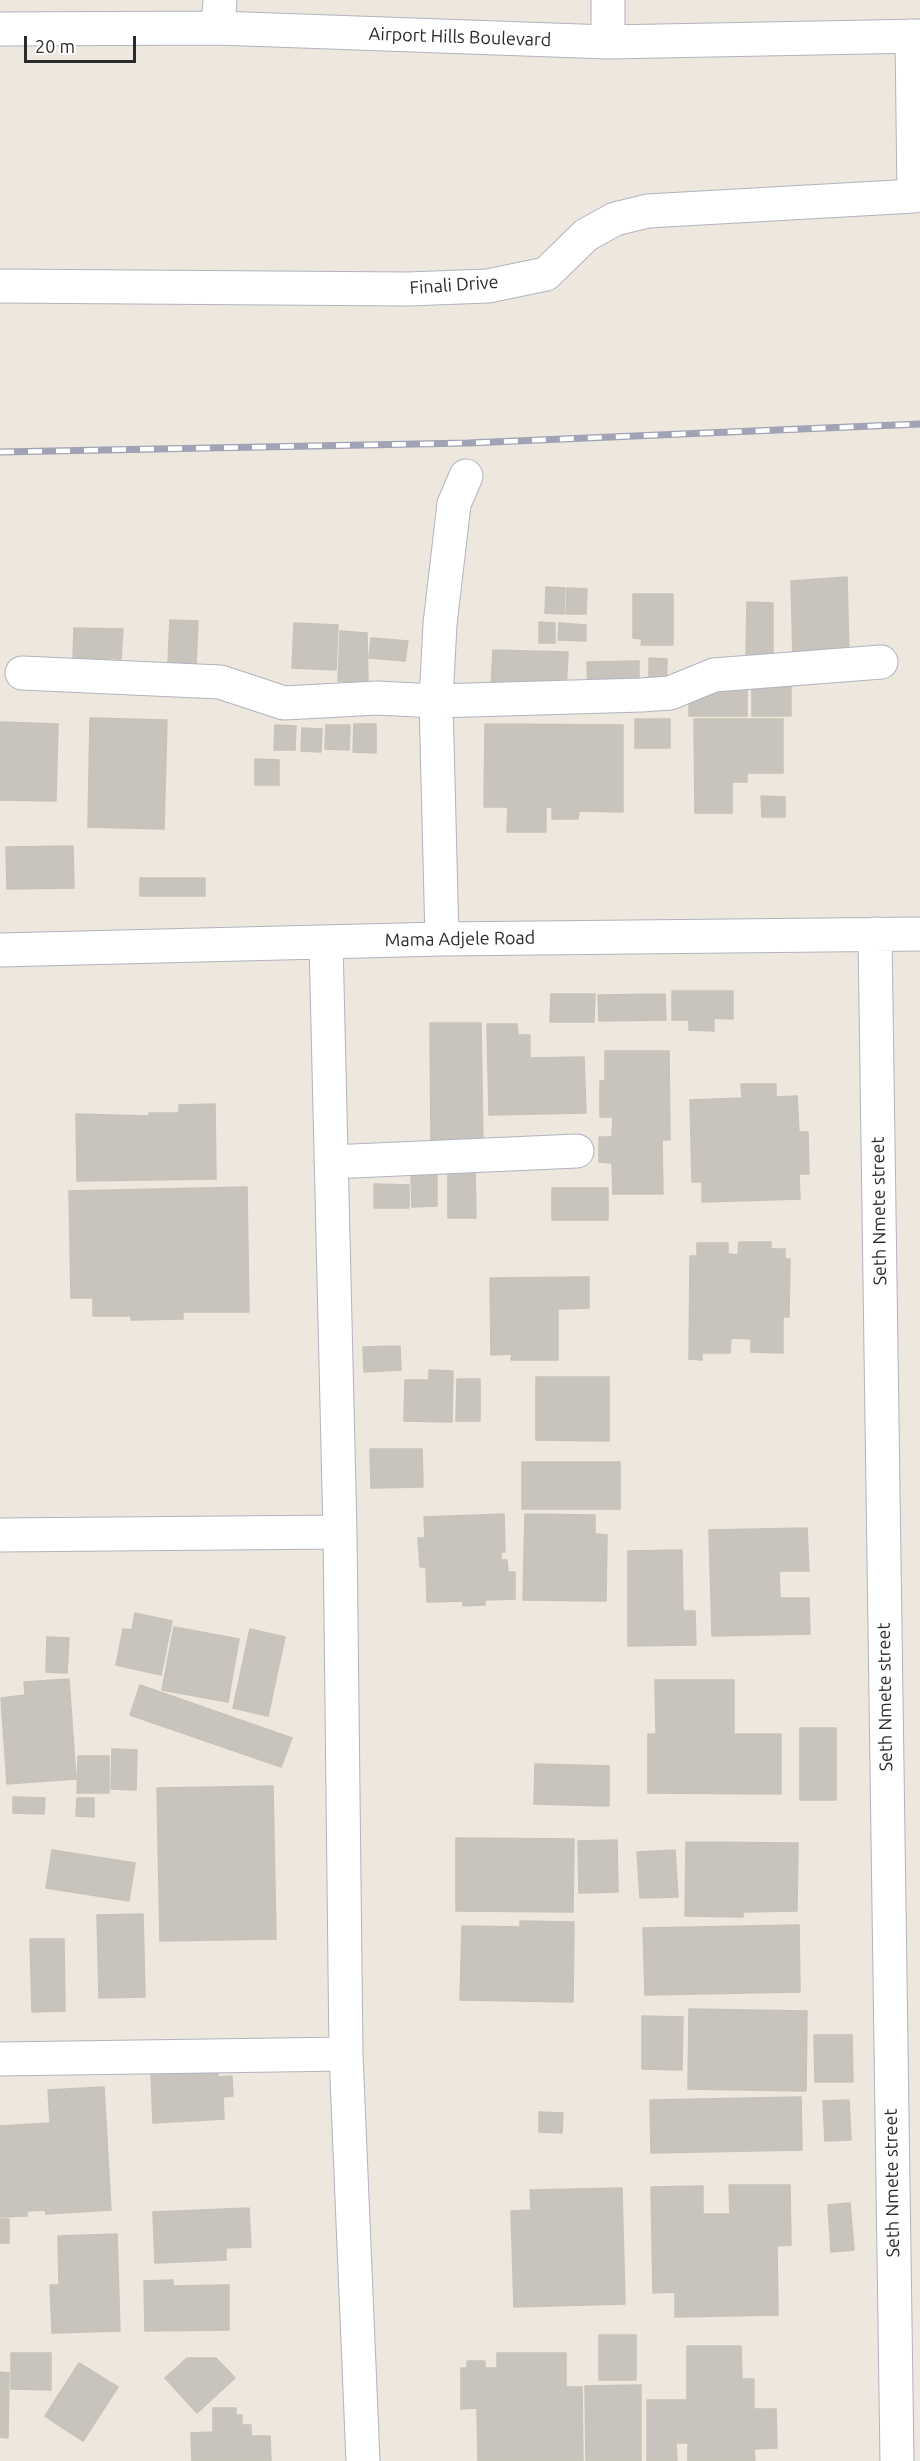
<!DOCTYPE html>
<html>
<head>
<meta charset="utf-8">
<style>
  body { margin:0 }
  #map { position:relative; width:920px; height:2461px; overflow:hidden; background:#ede7de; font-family:Ubuntu,sans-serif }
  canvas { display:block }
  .scale { position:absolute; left:24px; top:36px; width:112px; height:27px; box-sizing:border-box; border:3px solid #2b2b2b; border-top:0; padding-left:8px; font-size:18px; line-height:21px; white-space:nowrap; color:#2b2b2b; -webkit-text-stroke:4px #fff; paint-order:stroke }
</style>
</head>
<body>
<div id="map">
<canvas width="920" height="2461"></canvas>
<div class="scale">20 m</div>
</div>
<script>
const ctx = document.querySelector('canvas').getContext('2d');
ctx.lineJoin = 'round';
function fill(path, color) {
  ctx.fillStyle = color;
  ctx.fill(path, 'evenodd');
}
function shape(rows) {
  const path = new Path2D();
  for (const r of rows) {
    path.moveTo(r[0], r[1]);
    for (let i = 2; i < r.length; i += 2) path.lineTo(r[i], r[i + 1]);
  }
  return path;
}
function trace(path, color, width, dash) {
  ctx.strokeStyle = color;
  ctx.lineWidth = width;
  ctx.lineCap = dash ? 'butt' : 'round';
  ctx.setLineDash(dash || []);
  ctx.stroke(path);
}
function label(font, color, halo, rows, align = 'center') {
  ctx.font = font + ' Ubuntu,sans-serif';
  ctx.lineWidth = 4.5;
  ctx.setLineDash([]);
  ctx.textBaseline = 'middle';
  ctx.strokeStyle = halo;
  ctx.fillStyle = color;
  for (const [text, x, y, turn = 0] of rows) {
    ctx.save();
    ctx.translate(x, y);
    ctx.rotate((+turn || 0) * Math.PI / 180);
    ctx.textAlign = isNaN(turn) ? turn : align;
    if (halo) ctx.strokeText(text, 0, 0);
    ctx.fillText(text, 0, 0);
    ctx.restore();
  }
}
const building = shape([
  [847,577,849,656,793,658,791,581,847,577],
  [546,587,565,588,564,614,545,613,546,587],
  [567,588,587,589,586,614,566,614,567,588],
  [633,594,673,594,673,645,641,645,642,639,633,638,633,594],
  [747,602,773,603,773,655,746,654,747,602],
  [170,620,198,621,196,665,168,663,170,620],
  [539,622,555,623,555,643,539,643,539,622],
  [294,623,338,625,336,670,292,668,294,623],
  [559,623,586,625,586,641,558,640,559,623],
  [74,628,123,629,121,659,73,658,74,628],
  [340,631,367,633,368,683,338,681,340,631],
  [371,638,408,641,405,661,369,658,371,638],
  [493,650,568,652,566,690,491,688,493,650],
  [649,658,667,659,666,690,649,689,649,658],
  [639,661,639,690,588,691,587,662,639,661],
  [747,676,747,716,689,716,689,691,747,676],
  [752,677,791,677,791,716,752,716,752,677],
  [90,718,167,720,164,829,88,827,90,718],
  [635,719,670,719,670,748,635,748,635,719],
  [694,719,783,719,783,773,747,773,747,782,732,782,732,813,695,813,694,719],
  [0,722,58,724,56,801,0,800,0,722],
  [354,724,376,724,376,753,353,752,354,724],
  [485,724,623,725,623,812,579,811,578,819,552,819,552,807,546,807,546,832,507,832,508,807,484,807,485,724],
  [275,725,296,726,295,750,274,750,275,725],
  [326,725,350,725,349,750,325,749,326,725],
  [302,728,322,729,321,752,301,751,302,728],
  [255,759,279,760,279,785,255,785,255,759],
  [761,796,785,797,785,817,762,817,761,796],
  [73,846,74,888,7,889,6,847,73,846],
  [140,878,205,878,205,896,140,896,140,878],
  [672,991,733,991,733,1019,714,1018,714,1031,689,1030,689,1020,672,1020,672,991],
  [551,994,595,994,594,1022,550,1022,551,994],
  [665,994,666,1020,599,1021,598,995,665,994],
  [430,1023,481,1023,483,1144,431,1144,430,1023],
  [487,1024,517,1024,518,1035,530,1035,530,1058,584,1057,586,1113,489,1115,487,1024],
  [605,1051,669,1051,670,1140,662,1140,663,1194,613,1194,612,1163,599,1162,599,1137,612,1137,613,1117,600,1117,600,1081,605,1081,605,1051],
  [741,1084,776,1084,776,1097,797,1096,799,1132,808,1132,809,1174,799,1174,800,1199,702,1202,702,1182,692,1182,690,1100,742,1098,741,1084],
  [215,1104,216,1179,77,1181,76,1114,149,1116,149,1113,179,1113,179,1105,215,1104],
  [448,1167,475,1167,476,1218,448,1218,448,1167],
  [411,1173,437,1173,437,1206,412,1207,411,1173],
  [374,1184,409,1185,409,1208,374,1208,374,1184],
  [247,1187,249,1312,183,1312,183,1319,131,1320,131,1316,93,1316,93,1298,71,1298,69,1191,247,1187],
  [552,1188,608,1188,608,1220,552,1220,552,1188],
  [739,1242,771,1242,771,1249,785,1249,785,1259,790,1259,789,1317,783,1317,783,1353,751,1352,751,1339,731,1338,730,1353,702,1353,702,1360,689,1359,690,1256,697,1256,697,1243,728,1243,728,1254,738,1255,739,1242],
  [589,1277,589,1308,558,1309,558,1360,511,1360,512,1354,491,1355,490,1278,589,1277],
  [400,1346,401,1370,364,1372,363,1347,400,1346],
  [429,1370,453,1371,452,1422,404,1421,405,1380,429,1380,429,1370],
  [536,1377,609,1377,609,1441,536,1440,536,1377],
  [457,1379,480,1379,480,1421,456,1421,457,1379],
  [370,1449,422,1449,423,1487,371,1488,370,1449],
  [522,1462,620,1462,620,1509,522,1509,522,1462],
  [504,1514,505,1552,501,1552,501,1560,507,1560,508,1572,515,1572,515,1599,485,1600,485,1605,463,1606,463,1601,427,1602,426,1567,420,1567,418,1538,425,1538,424,1517,504,1514],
  [525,1514,595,1515,595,1534,607,1535,606,1601,523,1600,525,1514],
  [807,1528,809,1571,779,1571,780,1598,809,1598,810,1634,712,1636,709,1530,807,1528],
  [682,1550,683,1611,695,1611,696,1645,628,1646,628,1551,682,1550],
  [135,1613,172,1621,161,1675,116,1665,123,1629,132,1630,135,1613],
  [174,1627,239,1639,228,1702,162,1690,174,1627],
  [250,1629,285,1637,268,1716,233,1708,250,1629],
  [47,1637,69,1638,67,1673,46,1672,47,1637],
  [69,1679,76,1779,7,1784,1,1698,25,1695,24,1682,69,1679],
  [655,1680,734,1680,734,1734,781,1734,781,1794,648,1793,648,1734,656,1734,655,1680],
  [140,1685,292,1738,281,1767,130,1715,140,1685],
  [800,1728,836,1728,836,1800,800,1800,800,1728],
  [112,1749,137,1750,136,1790,111,1789,112,1749],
  [78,1756,109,1756,109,1793,77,1793,78,1756],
  [535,1764,609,1766,609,1806,534,1804,535,1764],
  [273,1786,276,1939,160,1941,157,1788,273,1786],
  [13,1797,45,1798,44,1814,13,1813,13,1797],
  [77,1798,94,1798,94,1817,76,1816,77,1798],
  [456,1838,574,1839,573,1912,456,1911,456,1838],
  [617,1840,618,1892,579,1893,578,1841,617,1840],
  [686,1842,798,1843,797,1911,743,1912,743,1917,685,1916,686,1842],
  [52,1850,135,1863,129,1901,46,1888,52,1850],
  [675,1850,678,1897,640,1898,637,1852,675,1850],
  [143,1914,145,1997,99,1998,97,1915,143,1914],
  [520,1921,574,1922,573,2002,460,2000,462,1926,520,1927,520,1921],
  [799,1925,800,1992,645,1995,643,1928,799,1925],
  [30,1939,64,1939,65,2011,32,2012,30,1939],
  [689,2009,807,2011,806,2091,688,2089,689,2009],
  [642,2016,683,2017,682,2070,642,2069,642,2016],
  [814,2035,852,2035,853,2082,815,2082,814,2035],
  [218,2068,218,2077,232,2076,233,2096,223,2097,224,2119,153,2123,151,2072,218,2068],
  [104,2087,111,2210,46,2214,45,2210,27,2211,27,2216,0,2217,0,2126,50,2123,48,2090,104,2087],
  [801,2097,802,2150,651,2153,650,2100,801,2097],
  [849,2100,851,2140,825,2141,823,2101,849,2100],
  [539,2112,563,2113,562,2133,539,2132,539,2112],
  [729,2185,790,2185,791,2245,777,2246,778,2315,675,2317,675,2292,653,2293,651,2187,703,2186,703,2214,730,2214,729,2185],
  [734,2247,742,2247,742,2282,734,2282,734,2247],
  [689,2253,696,2253,697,2286,690,2286,689,2253],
  [622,2188,625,2304,514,2307,511,2211,531,2210,530,2190,622,2188],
  [850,2203,854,2250,831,2252,828,2205,850,2203],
  [249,2208,251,2247,226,2248,226,2260,155,2263,153,2212,249,2208],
  [0,2219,9,2219,9,2243,0,2243,0,2219],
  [117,2234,120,2331,52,2333,50,2285,59,2285,58,2236,117,2234],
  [734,2247,742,2247,742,2282,734,2282,734,2247],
  [689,2253,696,2253,697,2286,690,2286,689,2253],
  [173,2280,173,2286,229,2285,229,2330,145,2331,144,2281,173,2280],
  [599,2335,636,2335,636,2380,599,2380,599,2335],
  [687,2346,741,2346,742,2379,754,2379,754,2409,776,2409,777,2448,754,2449,755,2461,688,2461,688,2443,676,2443,677,2461,647,2461,647,2400,687,2400,687,2346],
  [11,2353,51,2353,51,2390,11,2389,11,2353],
  [497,2353,566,2353,566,2387,582,2387,583,2461,478,2461,477,2408,461,2409,461,2368,467,2368,467,2361,485,2361,485,2368,497,2368,497,2353],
  [187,2358,216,2358,235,2378,197,2413,165,2378,187,2358],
  [79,2363,118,2387,83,2441,45,2416,79,2363],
  [0,2372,9,2373,8,2438,0,2437,0,2372],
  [641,2385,641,2461,586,2461,585,2386,641,2385],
  [213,2408,236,2408,236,2415,242,2415,242,2425,251,2425,251,2436,270,2436,271,2461,192,2461,191,2433,213,2432,213,2408]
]);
fill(building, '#c8c4bd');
trace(building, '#c8c3b7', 1.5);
const minor = shape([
  [608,0,608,42],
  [218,28,220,0],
  [0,29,218,28,608,42,920,36],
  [912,36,914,196],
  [0,286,408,289,488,286,546,274,586,235,615,219,648,211,914,196,920,192],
  [22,673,220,682,284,703,377,698,436,701,642,695,670,693,714,675,881,662],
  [875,934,897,2461],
  [442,939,436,701,440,624,454,504,466,476],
  [326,942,340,1532,346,2054,363,2461],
  [0,950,442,939,920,934],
  [331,1162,577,1151],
  [0,1535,340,1532],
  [0,2059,346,2054]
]);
trace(minor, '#b1b3bf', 35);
trace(minor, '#fff', 33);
const rail = shape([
  [0,452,468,443,920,424]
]);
trace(rail, '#a0a2b5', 7);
trace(rail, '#fff', 4.5, [14]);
label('18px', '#2b2b2b', '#fff', [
  ["Airport Hills Boulevard",460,37,2],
  ["Finali Drive",454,285,-4],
  ["Mama Adjele Road",460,939,-1],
  ["Seth Nmete street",879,1211,-91],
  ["Seth Nmete street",885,1697,-91],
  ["Seth Nmete street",892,2183,-91]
]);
</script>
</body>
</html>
